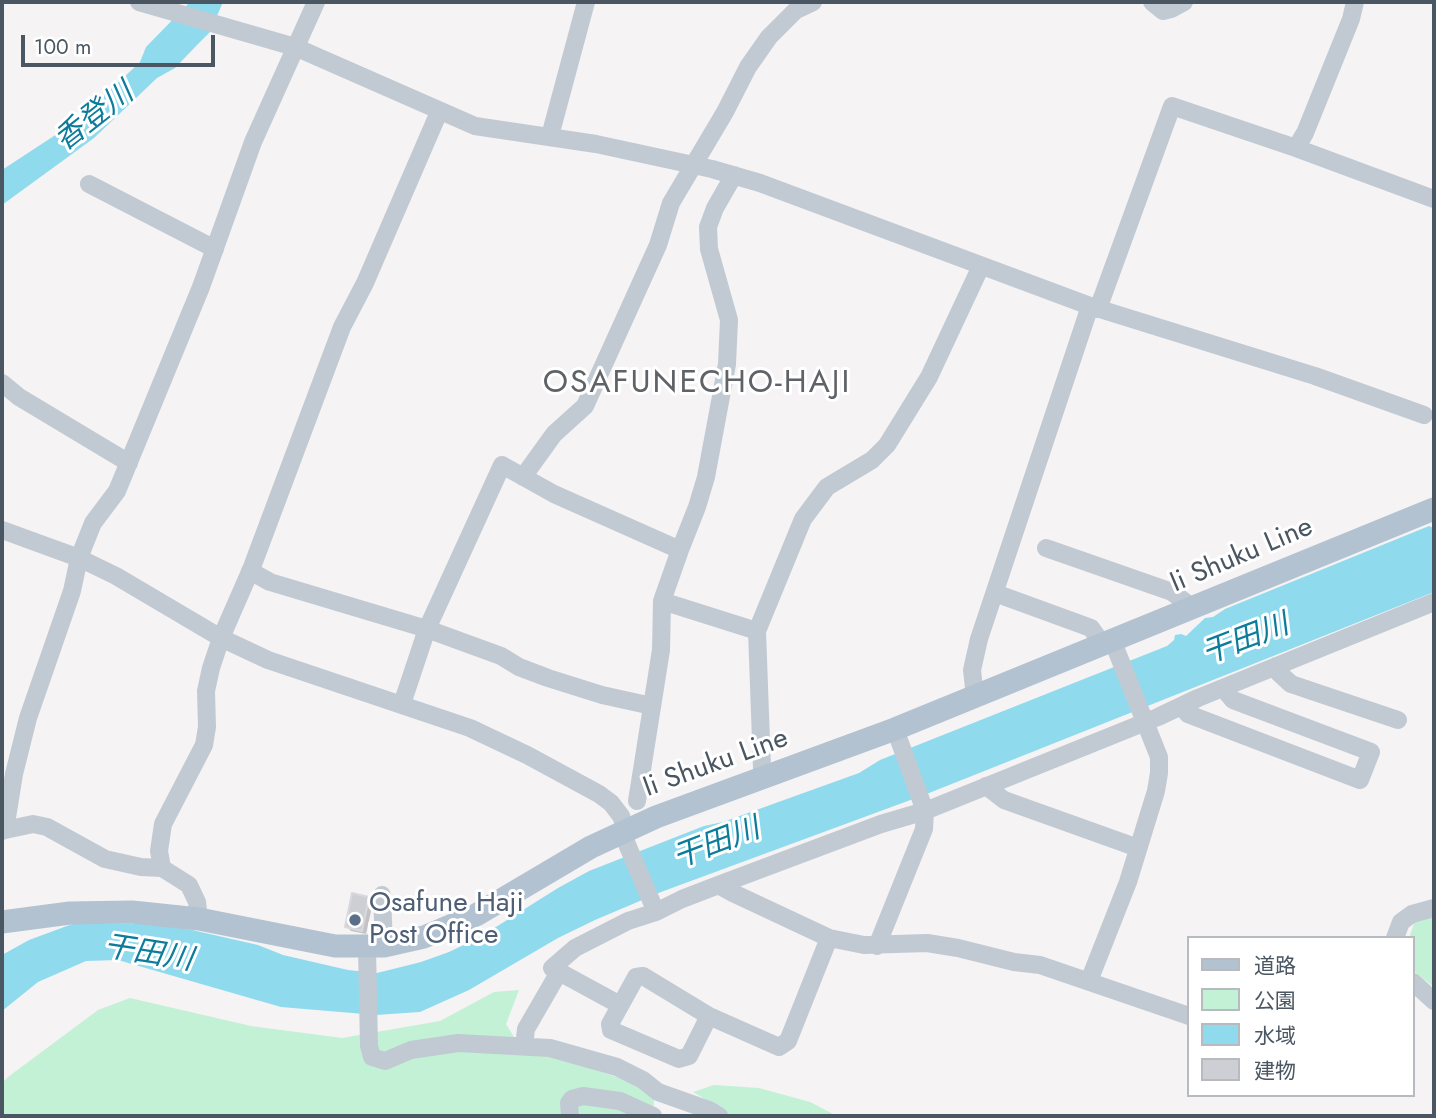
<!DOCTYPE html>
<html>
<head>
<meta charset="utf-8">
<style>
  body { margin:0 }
  #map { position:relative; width:1436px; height:1118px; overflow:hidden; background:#f5f3f3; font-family:Jost,"Noto Sans JP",sans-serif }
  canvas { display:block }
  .frame { position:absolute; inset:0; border:4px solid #4a5661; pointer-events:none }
  .legend { position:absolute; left:1187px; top:936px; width:228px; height:161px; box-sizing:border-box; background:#fff; border:2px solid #b7bbc0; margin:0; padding:9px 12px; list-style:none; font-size:21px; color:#4a5661 }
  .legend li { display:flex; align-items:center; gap:14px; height:35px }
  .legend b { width:35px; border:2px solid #b7bbc0 }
  .scale { position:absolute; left:21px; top:35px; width:194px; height:32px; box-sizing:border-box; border:4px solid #4a5661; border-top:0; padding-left:9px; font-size:21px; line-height:24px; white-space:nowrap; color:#4a5661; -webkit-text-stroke:5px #fff; paint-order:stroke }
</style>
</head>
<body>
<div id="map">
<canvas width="1436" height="1118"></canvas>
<div class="frame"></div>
<ul class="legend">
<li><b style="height:9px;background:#b3c2d1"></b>道路</li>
<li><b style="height:19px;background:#c3f1d5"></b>公園</li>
<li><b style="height:19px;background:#90daee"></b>水域</li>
<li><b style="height:19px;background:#cdcfd5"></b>建物</li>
</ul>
<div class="scale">100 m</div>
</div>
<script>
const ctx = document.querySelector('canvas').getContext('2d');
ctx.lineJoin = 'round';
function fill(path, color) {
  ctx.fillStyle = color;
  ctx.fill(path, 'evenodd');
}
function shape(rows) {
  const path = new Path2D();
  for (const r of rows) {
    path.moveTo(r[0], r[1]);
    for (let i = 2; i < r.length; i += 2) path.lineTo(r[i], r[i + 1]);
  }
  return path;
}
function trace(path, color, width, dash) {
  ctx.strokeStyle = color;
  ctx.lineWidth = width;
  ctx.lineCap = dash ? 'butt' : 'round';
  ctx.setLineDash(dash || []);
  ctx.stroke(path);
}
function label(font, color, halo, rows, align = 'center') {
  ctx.font = font + ' Jost,"Noto Sans JP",sans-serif';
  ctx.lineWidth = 6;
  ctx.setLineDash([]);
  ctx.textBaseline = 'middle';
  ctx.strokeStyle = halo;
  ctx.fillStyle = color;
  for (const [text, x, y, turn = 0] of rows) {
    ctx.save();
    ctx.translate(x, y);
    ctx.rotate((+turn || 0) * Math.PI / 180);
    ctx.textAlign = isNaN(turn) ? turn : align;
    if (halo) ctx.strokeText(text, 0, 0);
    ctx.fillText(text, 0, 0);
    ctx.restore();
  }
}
fill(shape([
  [1434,915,1434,987,1415,972,1413,938,1409,938,1415,921],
  [519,990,506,1024,519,1045,632,1082,654,1099,653,1116,2,1116,2,1083,8,1077,98,1010,130,998,251,1026,342,1038,440,1021,494,992],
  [714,1085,759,1088,810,1102,837,1116,722,1116,717,1106,693,1092]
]), '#c3f1d5');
fill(shape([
  [190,2,223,2,210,32,197,45,175,68,157,78,94,138,2,205,2,170,63,130,121,80,140,62,146,47],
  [1429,526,1434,528,1434,592,924,795,661,892,595,920,558,938,469,990,420,1012,376,1015,281,1007,118,960,86,961,38,982,2,1011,2,955,29,940,75,923,149,924,179,927,258,945,283,955,348,970,377,973,421,962,449,952,480,937,558,888,589,871,704,826,723,822,859,773,880,760,1167,646,1174,640,1175,635,1181,634,1186,636,1205,618,1213,617,1225,609]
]), '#90daee');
fill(shape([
  [369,898,373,902,366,934,351,931,347,927]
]), '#0003');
const building = shape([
  [352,893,369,897,362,931,345,927,352,893]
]);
fill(building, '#cdcfd5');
trace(building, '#d7d9de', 2);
trace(shape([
  [139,2,295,47,475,126,596,144,712,169,760,183,1090,306,1315,376,1424,415],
  [1152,2,1163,11,1171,9,1184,2],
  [550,136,586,2],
  [1296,148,1305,133,1351,19,1355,2],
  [89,184,215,249],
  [1098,309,1172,106,1296,148,1434,199],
  [2,383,19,397,129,463],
  [523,477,554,434,585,406,658,245,671,203,725,112,748,67,769,37,796,10,813,2],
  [2,530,79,558,116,576,221,638,268,660,470,728,527,755,599,794,611,803,621,816,626,830,626,842,656,912,682,899,721,884,881,824,925,811,1158,717,1198,698,1434,602],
  [1046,548,1172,592,1185,602,1189,611],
  [680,550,697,507,706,477,727,364,729,320,709,249,708,227,715,208,734,175],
  [250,571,270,582,427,629,501,656,519,667,548,678,602,695,652,706],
  [995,593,1091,628,1103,645],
  [757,631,803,519,827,487,872,460,887,445,929,377,981,266],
  [1276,666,1279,673,1291,684,1398,720],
  [975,697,972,670,979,639,1090,306],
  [402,704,427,629,502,465,554,494,680,550,662,601],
  [1181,706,1188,714,1360,780,1371,752,1233,700,1223,688],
  [986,786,1004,800,1138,848],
  [637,801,661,650,662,601,757,631,762,768,765,777],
  [5,830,33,824,47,827,105,859,141,867,162,868,189,885,197,902,199,919],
  [2,831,5,830,14,774,28,718,72,591,79,558,93,523,117,491,201,287,253,142,316,2],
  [162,868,159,851,163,824,204,745,207,727,206,691,211,668,221,638,252,567,342,327,365,283,439,112],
  [721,884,722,887,733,893,829,938,864,945,927,943,958,948,1014,962,1040,965,1189,1016],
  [382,895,384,946],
  [1395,938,1401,922,1412,914,1434,908],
  [877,946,924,829,925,811,895,729],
  [367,948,369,1046,372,1057,385,1061,411,1050,458,1043,550,1048,617,1067,643,1080,658,1092,709,1110,719,1116],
  [1089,981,1128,882,1156,791,1159,773,1159,757,1113,642],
  [1413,982,1434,1001],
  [620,1005,552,968,575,948,628,921,656,912],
  [709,1016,689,1056,679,1059,611,1030,610,1024,636,977,643,976,709,1016,779,1047,788,1041,829,938],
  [524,1046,526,1029,559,972],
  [570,1116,569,1103,572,1099,583,1096,620,1101,653,1116]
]), '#c1cad2', 18);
trace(shape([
  [2,922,70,913,132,912,199,919,335,946,384,946,424,937,476,915,591,847,656,817,895,729,1434,509]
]), '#b3c2d1', 23);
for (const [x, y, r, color] of [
  [355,920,7,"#5c6f8a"]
]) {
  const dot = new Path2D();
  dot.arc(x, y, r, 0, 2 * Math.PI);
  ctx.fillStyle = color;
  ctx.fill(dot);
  trace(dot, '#fff', 2.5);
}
label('28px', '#4a5661', '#fff', [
  ["Ii Shuku Line",1242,556,-23],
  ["Ii Shuku Line",716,764,-20]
]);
label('28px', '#4e5e75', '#fff', [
  ["Osafune Haji",369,904],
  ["Post Office",369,936]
], 'left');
label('italic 30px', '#0c7c9b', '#fff', [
  ["香登川",95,118,-38],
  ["干田川",1246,641,-21],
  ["干田川",717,845,-21],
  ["干田川",148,955,9]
]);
ctx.letterSpacing = '2px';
label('32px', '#5f6368', '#fff', [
  ["OSAFUNECHO-HAJI",697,384]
]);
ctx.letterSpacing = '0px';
</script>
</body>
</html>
